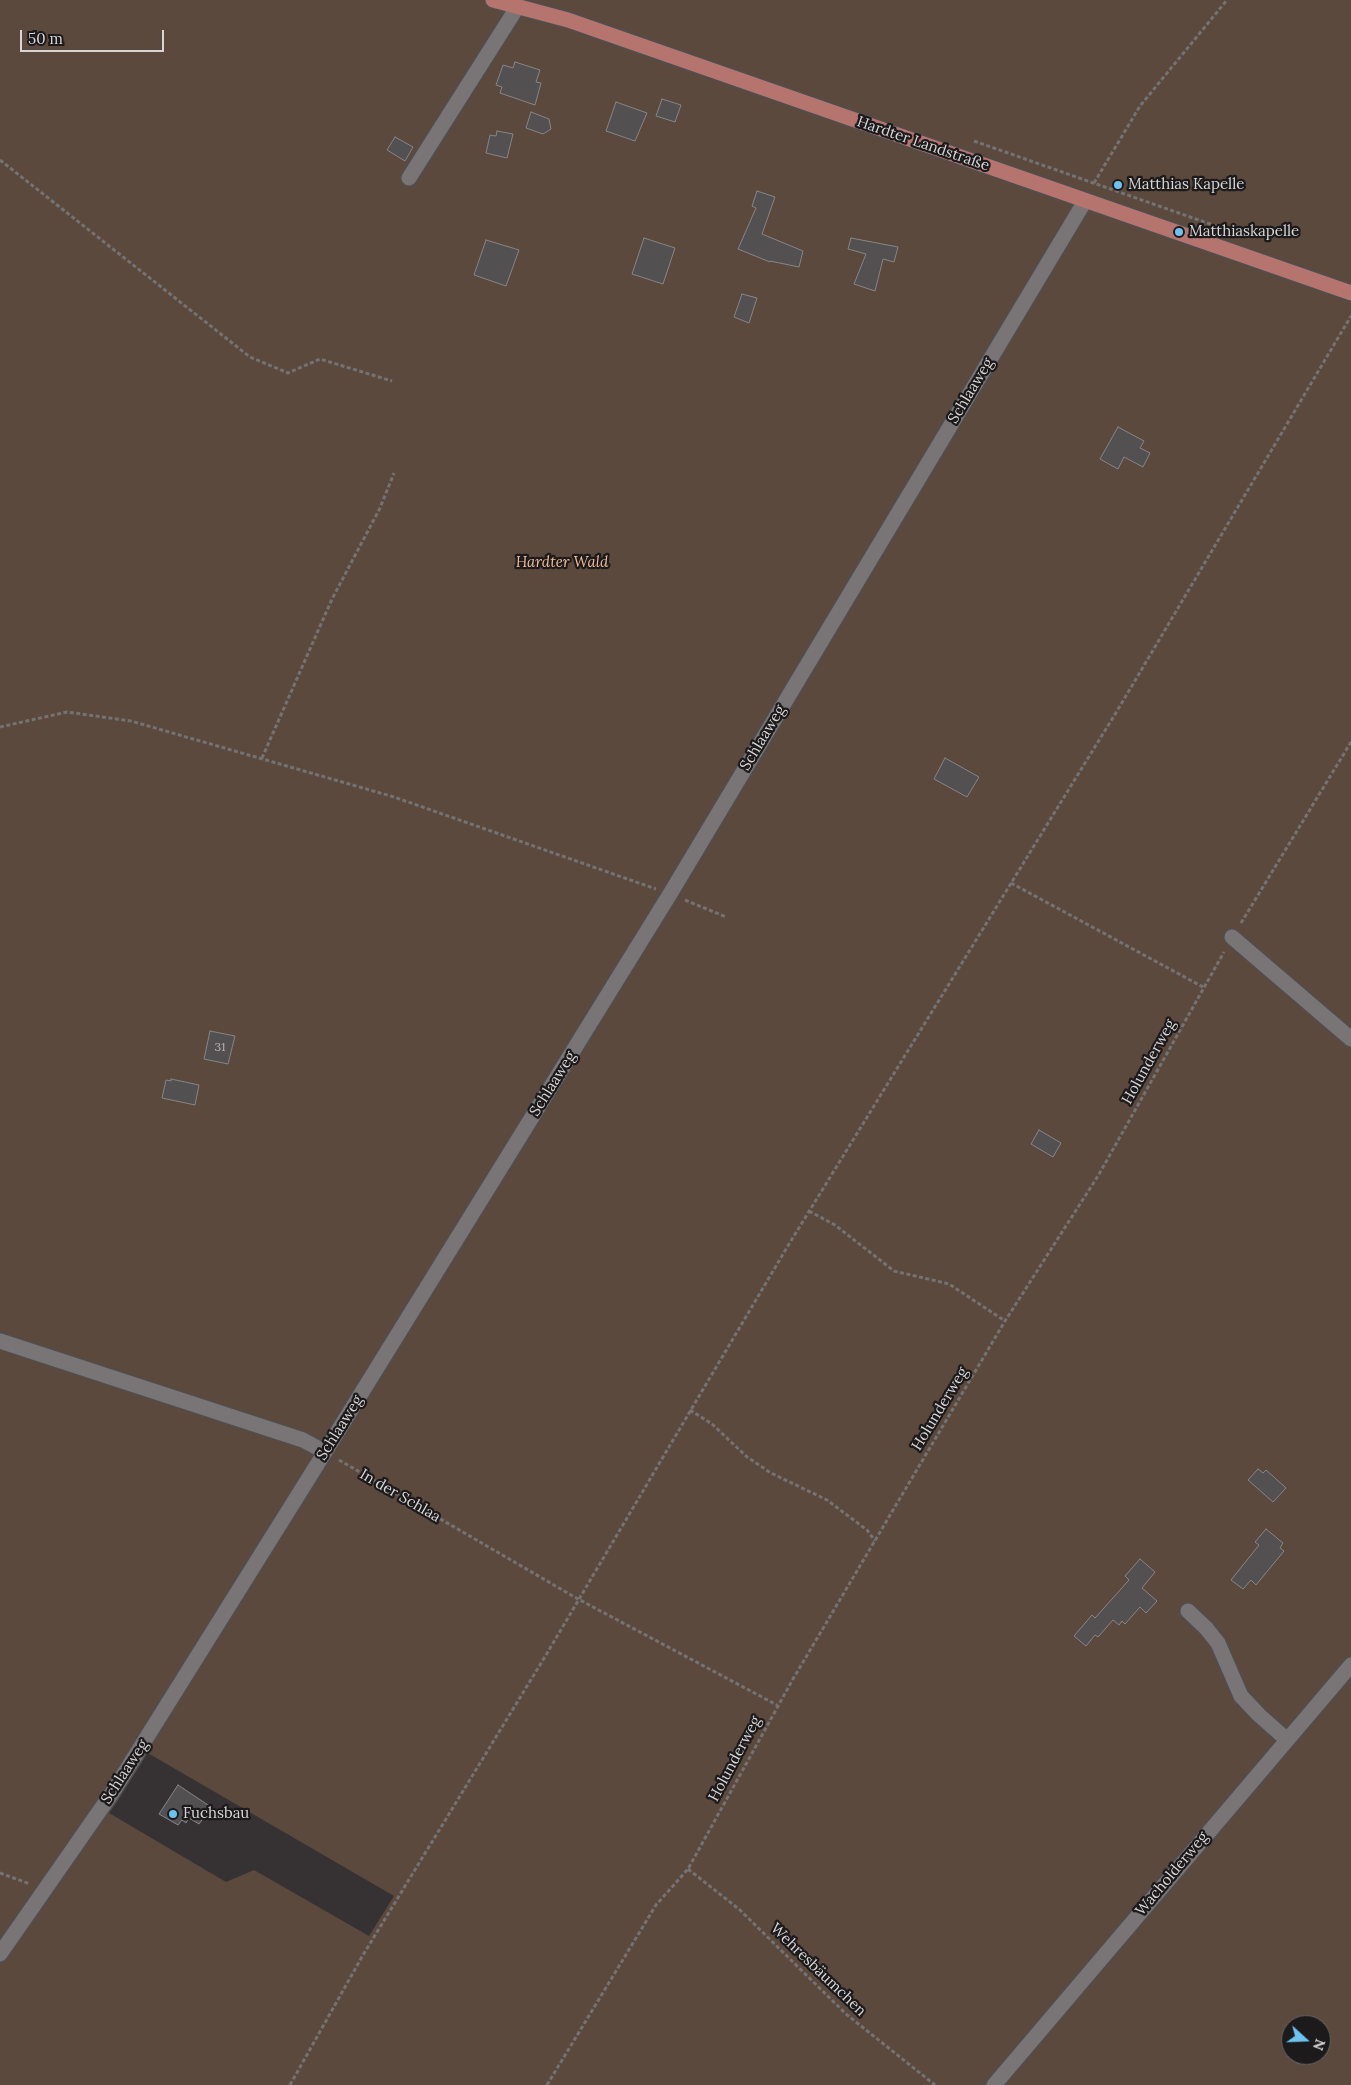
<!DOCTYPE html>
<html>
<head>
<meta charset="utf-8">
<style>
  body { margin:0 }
  #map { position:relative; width:1351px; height:2085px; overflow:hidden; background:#363233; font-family:Lora,serif }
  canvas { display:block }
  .north { position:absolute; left:1281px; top:2015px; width:50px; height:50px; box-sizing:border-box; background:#1c1a1b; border:1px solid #676566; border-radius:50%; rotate:110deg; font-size:14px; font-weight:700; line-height:20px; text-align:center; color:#d7d5d6 }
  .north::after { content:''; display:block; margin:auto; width:18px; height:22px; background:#6bc3f2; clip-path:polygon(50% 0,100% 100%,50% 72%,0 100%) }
  .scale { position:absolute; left:20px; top:30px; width:144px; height:22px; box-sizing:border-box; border:2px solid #d7d5d6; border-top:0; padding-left:6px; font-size:15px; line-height:18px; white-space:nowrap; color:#d7d5d6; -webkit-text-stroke:4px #1c1a1b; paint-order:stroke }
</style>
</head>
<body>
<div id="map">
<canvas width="1351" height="2085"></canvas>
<div class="north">N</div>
<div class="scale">50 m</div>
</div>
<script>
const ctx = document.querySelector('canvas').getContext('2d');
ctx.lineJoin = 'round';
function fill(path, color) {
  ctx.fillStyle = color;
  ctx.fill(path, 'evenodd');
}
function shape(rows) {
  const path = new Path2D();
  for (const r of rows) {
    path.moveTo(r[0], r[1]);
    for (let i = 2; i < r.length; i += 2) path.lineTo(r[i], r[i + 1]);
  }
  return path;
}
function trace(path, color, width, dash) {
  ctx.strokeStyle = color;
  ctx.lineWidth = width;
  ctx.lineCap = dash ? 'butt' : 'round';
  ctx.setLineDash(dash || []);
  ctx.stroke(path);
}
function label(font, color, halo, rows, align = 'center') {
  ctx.font = font + ' Lora,serif';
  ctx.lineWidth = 4.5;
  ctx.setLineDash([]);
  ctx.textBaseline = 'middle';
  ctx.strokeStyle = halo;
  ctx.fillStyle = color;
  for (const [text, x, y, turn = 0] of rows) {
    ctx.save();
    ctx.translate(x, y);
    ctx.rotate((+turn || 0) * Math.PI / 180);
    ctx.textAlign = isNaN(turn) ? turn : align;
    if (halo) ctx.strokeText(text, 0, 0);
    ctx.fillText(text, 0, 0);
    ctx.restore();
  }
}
fill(shape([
  [0,0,1351,0,1351,2085,0,2085],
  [146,1752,394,1896,369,1936,254,1870,226,1882,109,1813],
  [1291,2025,1321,2025,1321,2055,1291,2055]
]), '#5b493d');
const building = shape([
  [515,62,540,70,536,82,541,83,535,105,500,93,502,87,496,85,503,65,513,68,515,62],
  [662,99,681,105,675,122,656,116,662,99],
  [616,102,647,113,635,141,606,131,616,102],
  [531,112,549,119,551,129,543,134,526,128,531,112],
  [497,131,513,134,507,158,486,153,490,135,496,136,497,131],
  [395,137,413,147,405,161,387,150,395,137],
  [757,191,775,197,762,234,803,251,799,267,770,261,770,262,738,249,756,208,752,206,757,191],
  [644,238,675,248,663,284,632,274,644,238],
  [851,238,898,247,894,262,883,259,875,291,854,284,866,254,848,249,851,238],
  [486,240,519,250,506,286,474,275,486,240],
  [742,294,757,298,749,323,734,317,742,294],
  [1118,427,1144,441,1140,448,1150,453,1143,467,1124,457,1118,469,1100,459,1118,427],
  [945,758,979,777,967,797,934,779,945,758],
  [210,1031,235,1036,228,1064,204,1059,210,1031],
  [171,1079,199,1085,195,1105,162,1098,166,1080,171,1081,171,1079],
  [1039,1130,1061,1143,1053,1157,1031,1144,1039,1130],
  [1258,1469,1263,1473,1266,1470,1286,1488,1273,1502,1248,1480,1258,1469],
  [1266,1529,1283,1543,1280,1548,1284,1551,1256,1585,1251,1580,1243,1589,1231,1580,1259,1545,1255,1542,1266,1529],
  [1140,1559,1155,1572,1142,1588,1157,1601,1146,1613,1140,1607,1125,1624,1122,1621,1119,1625,1113,1620,1098,1637,1095,1635,1086,1646,1074,1636,1092,1615,1095,1618,1129,1580,1125,1576,1140,1559],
  [178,1785,211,1807,199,1824,189,1818,186,1823,182,1820,178,1825,159,1814,178,1785]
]);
fill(building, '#535052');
trace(building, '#888587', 1);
const minor = shape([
  [409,178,518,6],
  [1232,937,1351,1039],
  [0,1341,303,1440,325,1452],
  [1188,1611,1206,1628,1218,1643,1241,1696,1259,1715,1286,1739],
  [0,1954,112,1793,325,1452,670,894,1085,201],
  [994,2085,1351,1665]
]);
const major = shape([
  [493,0,568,20,1351,293]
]);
trace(minor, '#514e4f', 18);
trace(major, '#514e4f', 18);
trace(shape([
  [974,141,1247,237],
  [0,160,250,357,288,373,320,359,392,381],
  [1094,183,1140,106,1227,0],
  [0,727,67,712,131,721,394,797,656,889],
  [262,758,332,599,380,508,394,473],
  [1011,883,1203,987],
  [685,900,726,917],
  [1241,923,1351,742],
  [809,1211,835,1225,894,1271,949,1284,1005,1321],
  [690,1410,712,1424,747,1457,771,1473,827,1500,867,1530,875,1541],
  [339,1460,578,1599,777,1705],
  [688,1869,740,1910,846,2014,935,2085],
  [0,1873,30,1884],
  [290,2085,363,1955,546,1655,789,1244,1117,711,1351,316],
  [547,2085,656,1905,688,1869,793,1679,1005,1321,1098,1176,1224,952]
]), '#757273', 3, [4, 2.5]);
trace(minor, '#797576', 15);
trace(major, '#b6746e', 15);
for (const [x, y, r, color] of [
  [1118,185,5,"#6bc3f2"],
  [1179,232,5,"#6bc3f2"],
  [173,1814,5,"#6bc3f2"]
]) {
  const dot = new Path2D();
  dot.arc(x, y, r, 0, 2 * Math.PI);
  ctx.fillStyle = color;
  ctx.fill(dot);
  trace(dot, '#1c1a1b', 2);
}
label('12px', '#b6b4b5', null, [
  ["31",220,1048]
]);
label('15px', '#d7d5d6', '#1c1a1b', [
  ["Hardter Landstraße",923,144,19],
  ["Schlaaweg",971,391,-59],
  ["Schlaaweg",763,738,-59],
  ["Holunderweg",1149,1062,-61],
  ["Schlaaweg",553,1084,-58],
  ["Holunderweg",940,1409,-59],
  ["Schlaaweg",340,1428,-58],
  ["In der Schlaa",400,1496,30],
  ["Holunderweg",735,1759,-62],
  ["Schlaaweg",125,1772,-57],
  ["Wacholderweg",1172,1874,-50],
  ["Wehresbäumchen",818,1970,44]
]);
label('15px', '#d7d5d6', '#1c1a1b', [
  ["Matthias Kapelle",1128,185],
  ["Matthiaskapelle",1189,232],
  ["Fuchsbau",183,1814]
], 'left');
label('italic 15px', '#f4bb98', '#1c1a1b', [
  ["Hardter Wald",562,563]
]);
</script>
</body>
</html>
